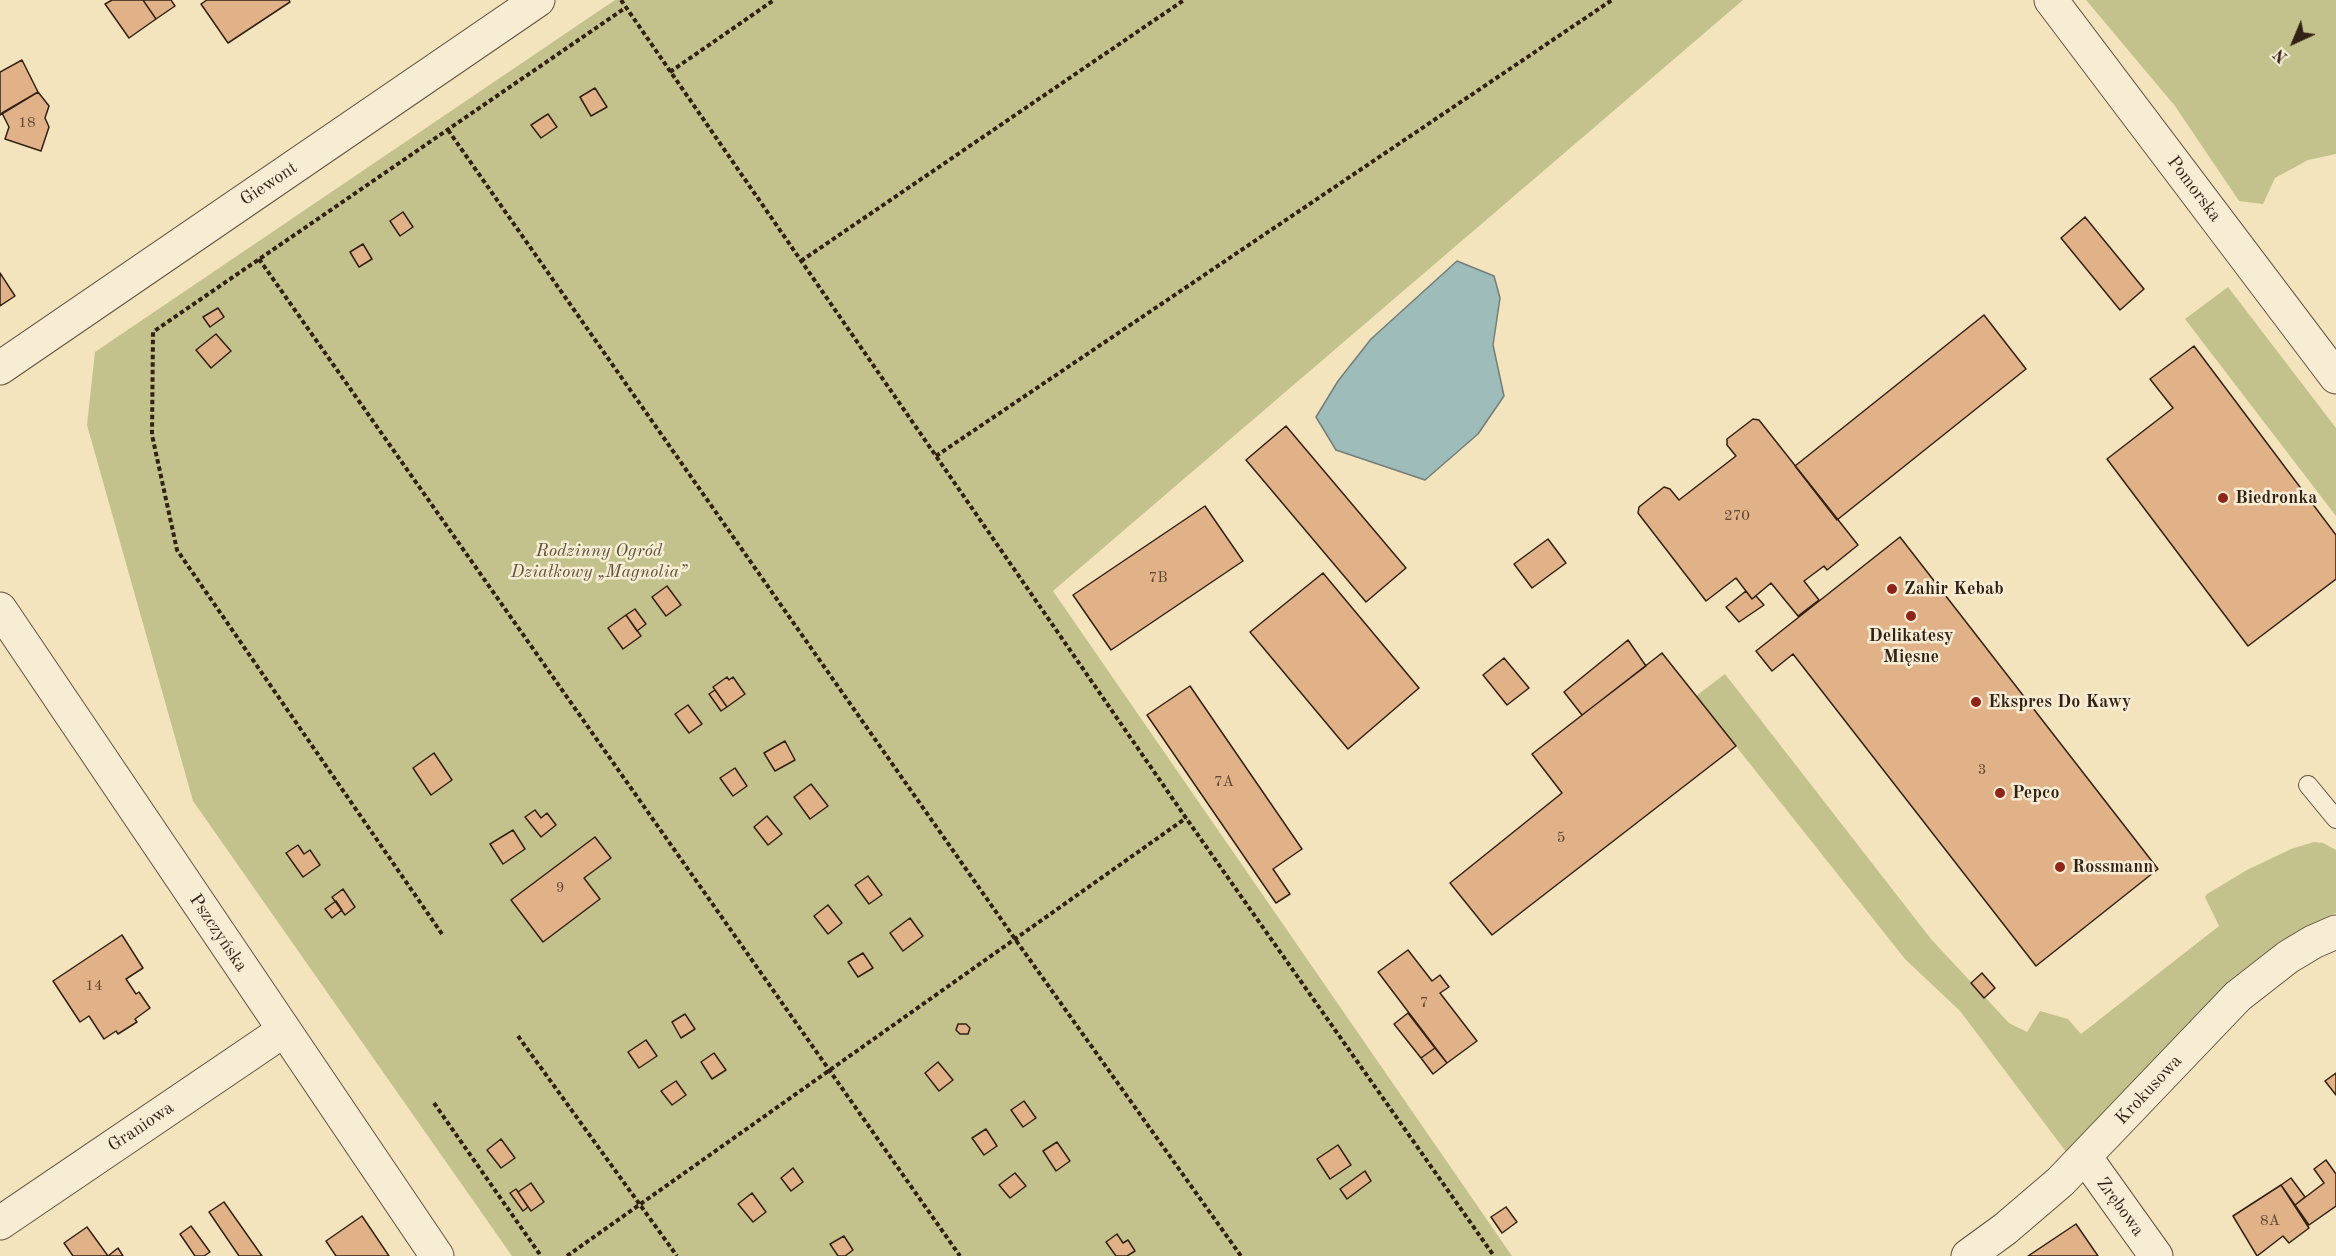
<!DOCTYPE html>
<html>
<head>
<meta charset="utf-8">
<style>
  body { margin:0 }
  #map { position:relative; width:2336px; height:1256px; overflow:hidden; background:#f3e4bd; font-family:"Old Standard TT",serif }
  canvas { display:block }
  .north { position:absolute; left:2264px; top:12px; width:60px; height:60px; -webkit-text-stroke:4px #f7edd4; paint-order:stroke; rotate:224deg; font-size:16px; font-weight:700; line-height:24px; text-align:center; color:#322115 }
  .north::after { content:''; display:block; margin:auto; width:21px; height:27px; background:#322115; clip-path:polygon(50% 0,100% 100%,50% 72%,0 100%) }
</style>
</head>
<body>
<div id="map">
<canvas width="2336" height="1256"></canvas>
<div class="north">N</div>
</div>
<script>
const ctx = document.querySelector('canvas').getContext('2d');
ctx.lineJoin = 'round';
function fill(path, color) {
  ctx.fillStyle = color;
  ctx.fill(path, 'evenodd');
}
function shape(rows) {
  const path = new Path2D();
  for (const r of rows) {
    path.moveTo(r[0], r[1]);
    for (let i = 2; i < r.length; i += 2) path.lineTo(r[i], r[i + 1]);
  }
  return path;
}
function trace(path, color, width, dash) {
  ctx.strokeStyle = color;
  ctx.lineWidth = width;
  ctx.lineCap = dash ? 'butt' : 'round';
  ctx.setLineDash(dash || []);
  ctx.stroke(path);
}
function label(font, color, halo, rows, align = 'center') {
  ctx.font = font + ' "Old Standard TT",serif';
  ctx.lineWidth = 5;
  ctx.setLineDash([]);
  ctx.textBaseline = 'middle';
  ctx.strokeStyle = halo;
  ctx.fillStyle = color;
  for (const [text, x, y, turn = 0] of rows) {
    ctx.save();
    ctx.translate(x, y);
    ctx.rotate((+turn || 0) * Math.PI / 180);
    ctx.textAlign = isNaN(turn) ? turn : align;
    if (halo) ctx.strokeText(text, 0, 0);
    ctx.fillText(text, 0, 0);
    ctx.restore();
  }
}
fill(shape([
  [615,0,1743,0,1053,591,1512,1256,512,1256,193,801,87,425,95,352],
  [2086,0,2336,0,2336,154,2308,160,2275,178,2263,204,2239,201,2175,106],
  [2228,287,2336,428,2336,516,2185,319],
  [1725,674,1931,939,2009,1023,2027,1032,2040,1011,2068,1019,2081,1034,2219,926,2205,897,2207,894,2247,870,2291,849,2314,842,2323,843,2336,850,2336,913,2279,942,2231,979,2067,1153,1960,1011,1905,959,1696,696]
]), '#c3c28c');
const water = shape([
  [1457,261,1494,276,1500,298,1493,345,1504,396,1478,434,1425,480,1336,450,1316,417,1338,381,1371,339,1457,261]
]);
fill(water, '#9ebcba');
trace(water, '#737e78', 1.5);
const building = shape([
  [112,0,143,0,156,19,129,38,105,4,112,0],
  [143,0,171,0,175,6,156,19,143,0],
  [207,0,289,0,290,2,228,43,201,4,207,0],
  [22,60,38,92,0,115,0,72,22,60],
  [595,88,607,107,591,116,580,97,595,88],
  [38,92,49,106,45,118,49,127,41,151,5,139,9,127,2,113,38,92],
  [548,114,557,127,541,138,531,125,548,114],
  [403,212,413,227,400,236,390,221,403,212],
  [2085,217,2144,289,2120,310,2061,238,2085,217],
  [363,244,372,259,359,267,350,252,363,244],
  [0,273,15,296,0,306,0,273],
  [218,308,224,317,210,327,203,317,218,308],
  [1984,315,2026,369,1837,520,1795,466,1984,315],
  [216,334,231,351,211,368,196,350,216,334],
  [2194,346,2336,535,2336,579,2248,646,2107,459,2173,408,2150,379,2194,346],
  [1753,419,1759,420,1858,545,1827,570,1824,566,1804,581,1819,600,1798,616,1771,583,1752,599,1736,578,1706,601,1638,513,1639,507,1664,487,1670,489,1679,500,1736,456,1727,445,1727,439,1753,419],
  [1286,426,1406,568,1366,602,1246,460,1286,426],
  [1205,506,1243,561,1111,650,1073,595,1205,506],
  [1900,537,2158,869,2036,966,1793,654,1772,671,1756,651,1900,537],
  [1548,539,1566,563,1532,588,1514,564,1548,539],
  [1323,573,1419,688,1348,749,1250,632,1323,573],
  [667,586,681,605,666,616,652,597,667,586],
  [1746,591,1752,599,1756,596,1764,605,1739,622,1726,607,1746,591],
  [635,609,646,624,637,631,626,615,635,609],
  [626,615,641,636,623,649,608,628,626,615],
  [1628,640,1646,666,1582,715,1564,692,1628,640],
  [1662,653,1736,746,1492,935,1450,883,1562,793,1532,754,1662,653],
  [1504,658,1529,688,1507,705,1483,675,1504,658],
  [727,677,729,680,733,677,745,694,727,707,713,687,727,677],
  [1190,686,1302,849,1273,869,1290,894,1276,903,1147,715,1190,686],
  [715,690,727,707,721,711,709,694,715,690],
  [688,705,702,724,689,733,675,714,688,705],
  [785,741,795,760,775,771,764,753,785,741],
  [434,753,452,780,431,795,413,768,434,753],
  [735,768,747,786,733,796,720,778,735,768],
  [811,784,828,806,810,819,794,797,811,784],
  [535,810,541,818,547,813,556,825,541,837,525,817,535,810],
  [767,816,782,834,768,845,754,827,767,816],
  [513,830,525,849,503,864,490,844,513,830],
  [595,837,611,858,584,878,600,899,543,942,511,900,595,837],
  [298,845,304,854,310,850,320,865,303,877,286,853,298,845],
  [868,876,882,895,869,904,855,885,868,876],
  [343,889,355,907,345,915,332,897,343,889],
  [336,901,342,910,332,918,325,909,336,901],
  [828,905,842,923,828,934,814,916,828,905],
  [910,918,923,936,903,951,890,933,910,918],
  [122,935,143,968,126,979,136,994,139,992,150,1008,135,1019,137,1022,118,1034,116,1031,104,1039,89,1016,80,1022,53,981,122,935],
  [1408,950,1432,981,1440,975,1449,987,1440,993,1477,1041,1447,1063,1378,972,1408,950],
  [863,953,873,968,858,977,848,962,863,953],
  [1982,973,1995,988,1984,998,1971,983,1982,973],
  [1408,1013,1435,1048,1421,1058,1394,1024,1408,1013],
  [685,1014,695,1029,681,1038,672,1022,685,1014],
  [958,1024,966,1024,970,1028,968,1034,960,1034,956,1030,958,1024],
  [646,1040,657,1056,639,1068,628,1052,646,1040],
  [1435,1048,1447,1063,1433,1074,1421,1058,1435,1048],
  [714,1053,726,1070,712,1079,701,1062,714,1053],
  [938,1062,953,1080,939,1091,925,1073,938,1062],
  [2336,1073,2336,1095,2325,1081,2336,1073],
  [676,1081,686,1095,672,1105,661,1091,676,1081],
  [1024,1101,1036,1118,1023,1127,1011,1110,1024,1101],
  [986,1129,997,1146,984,1155,972,1138,986,1129],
  [501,1139,515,1158,501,1168,487,1150,501,1139],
  [1057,1142,1070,1161,1056,1171,1043,1151,1057,1142],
  [1338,1145,1351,1165,1330,1179,1317,1159,1338,1145],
  [2326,1160,2336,1174,2336,1206,2309,1225,2295,1205,2324,1183,2314,1169,2326,1160],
  [793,1168,803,1182,791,1191,781,1178,793,1168],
  [1365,1171,1371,1181,1347,1199,1340,1189,1365,1171],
  [1015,1173,1026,1186,1010,1198,999,1185,1015,1173],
  [2291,1178,2305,1197,2295,1205,2281,1185,2291,1178],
  [531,1183,544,1202,531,1211,518,1192,531,1183],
  [2281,1185,2309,1228,2289,1243,2283,1236,2257,1256,2233,1216,2281,1185],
  [516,1189,528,1207,523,1211,510,1193,516,1189],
  [752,1193,766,1212,753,1222,738,1204,752,1193],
  [224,1202,262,1256,239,1256,209,1212,224,1202],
  [1506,1207,1517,1222,1502,1233,1491,1217,1506,1207],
  [362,1216,389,1256,336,1256,326,1241,362,1216],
  [2076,1224,2098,1256,2028,1256,2076,1224],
  [191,1226,210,1252,204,1256,195,1256,180,1234,191,1226],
  [87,1227,108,1256,118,1248,123,1256,73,1256,64,1243,87,1227],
  [1117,1234,1123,1243,1128,1240,1135,1251,1127,1256,1116,1256,1106,1242,1117,1234],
  [844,1236,853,1250,845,1256,838,1256,830,1244,844,1236]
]);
fill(building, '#e1b288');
trace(building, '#322115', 1.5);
const service = shape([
  [2308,785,2336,819]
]);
const minor = shape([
  [0,609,437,1256],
  [2086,1158,2156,1256],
  [0,1223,283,1031]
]);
const tertiary = shape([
  [2051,0,2336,377],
  [0,368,538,0],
  [1968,1256,2005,1229,2060,1182,2238,996,2288,957,2313,942,2336,932]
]);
trace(service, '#62523f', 20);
trace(minor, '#62523f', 35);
trace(tertiary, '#62523f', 35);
trace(shape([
  [621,0,1186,818,1494,1256],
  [670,72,774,0],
  [448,130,1015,939,1241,1256],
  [259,259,960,1256],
  [801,261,1184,0],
  [936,456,1612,0],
  [442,934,177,550,152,435,153,332,625,8],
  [518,1036,677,1256],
  [434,1103,541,1256],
  [567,1256,1186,818]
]), '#322115', 4, [4.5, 3]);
trace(service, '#f7edd4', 18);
trace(minor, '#f7edd4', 33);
trace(tertiary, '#f7edd4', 33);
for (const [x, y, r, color] of [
  [2223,498,6,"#8f2418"],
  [1892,589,6,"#8f2418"],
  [1911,616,6,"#8f2418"],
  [1976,702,6,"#8f2418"],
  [2000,793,6,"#8f2418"],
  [2060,867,6,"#8f2418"]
]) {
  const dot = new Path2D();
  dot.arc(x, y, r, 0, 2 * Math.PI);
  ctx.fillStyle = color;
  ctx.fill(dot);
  trace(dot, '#f7edd4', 2);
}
label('15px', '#5e4532', null, [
  ["18",27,123],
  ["270",1737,516],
  ["7B",1158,578],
  ["3",1982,770],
  ["7A",1224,782],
  ["5",1561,838],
  ["9",560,888],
  ["14",94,986],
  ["7",1424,1003],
  ["8A",2270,1221]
]);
label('18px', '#322115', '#f7edd4', [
  ["Giewont",269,184,-34],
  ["Pomorska",2194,189,53],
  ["Pszczyńska",218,933,56],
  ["Krokusowa",2149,1090,-47],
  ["Graniowa",141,1127,-34],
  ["Zrębowa",2120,1207,54]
]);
label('bold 18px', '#322115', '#f7edd4', [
  ["Biedronka",2235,498],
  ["Zahir Kebab",1904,589],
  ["Delikatesy",1911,636,"center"],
  ["Mięsne",1911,657,"center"],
  ["Ekspres Do Kawy",1988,702],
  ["Pepco",2012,793],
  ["Rossmann",2072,867]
], 'left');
label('italic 18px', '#5e5139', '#f7edd4', [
  ["Rodzinny Ogród",599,551],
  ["Działkowy „Magnolia”",599,572]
]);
</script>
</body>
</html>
